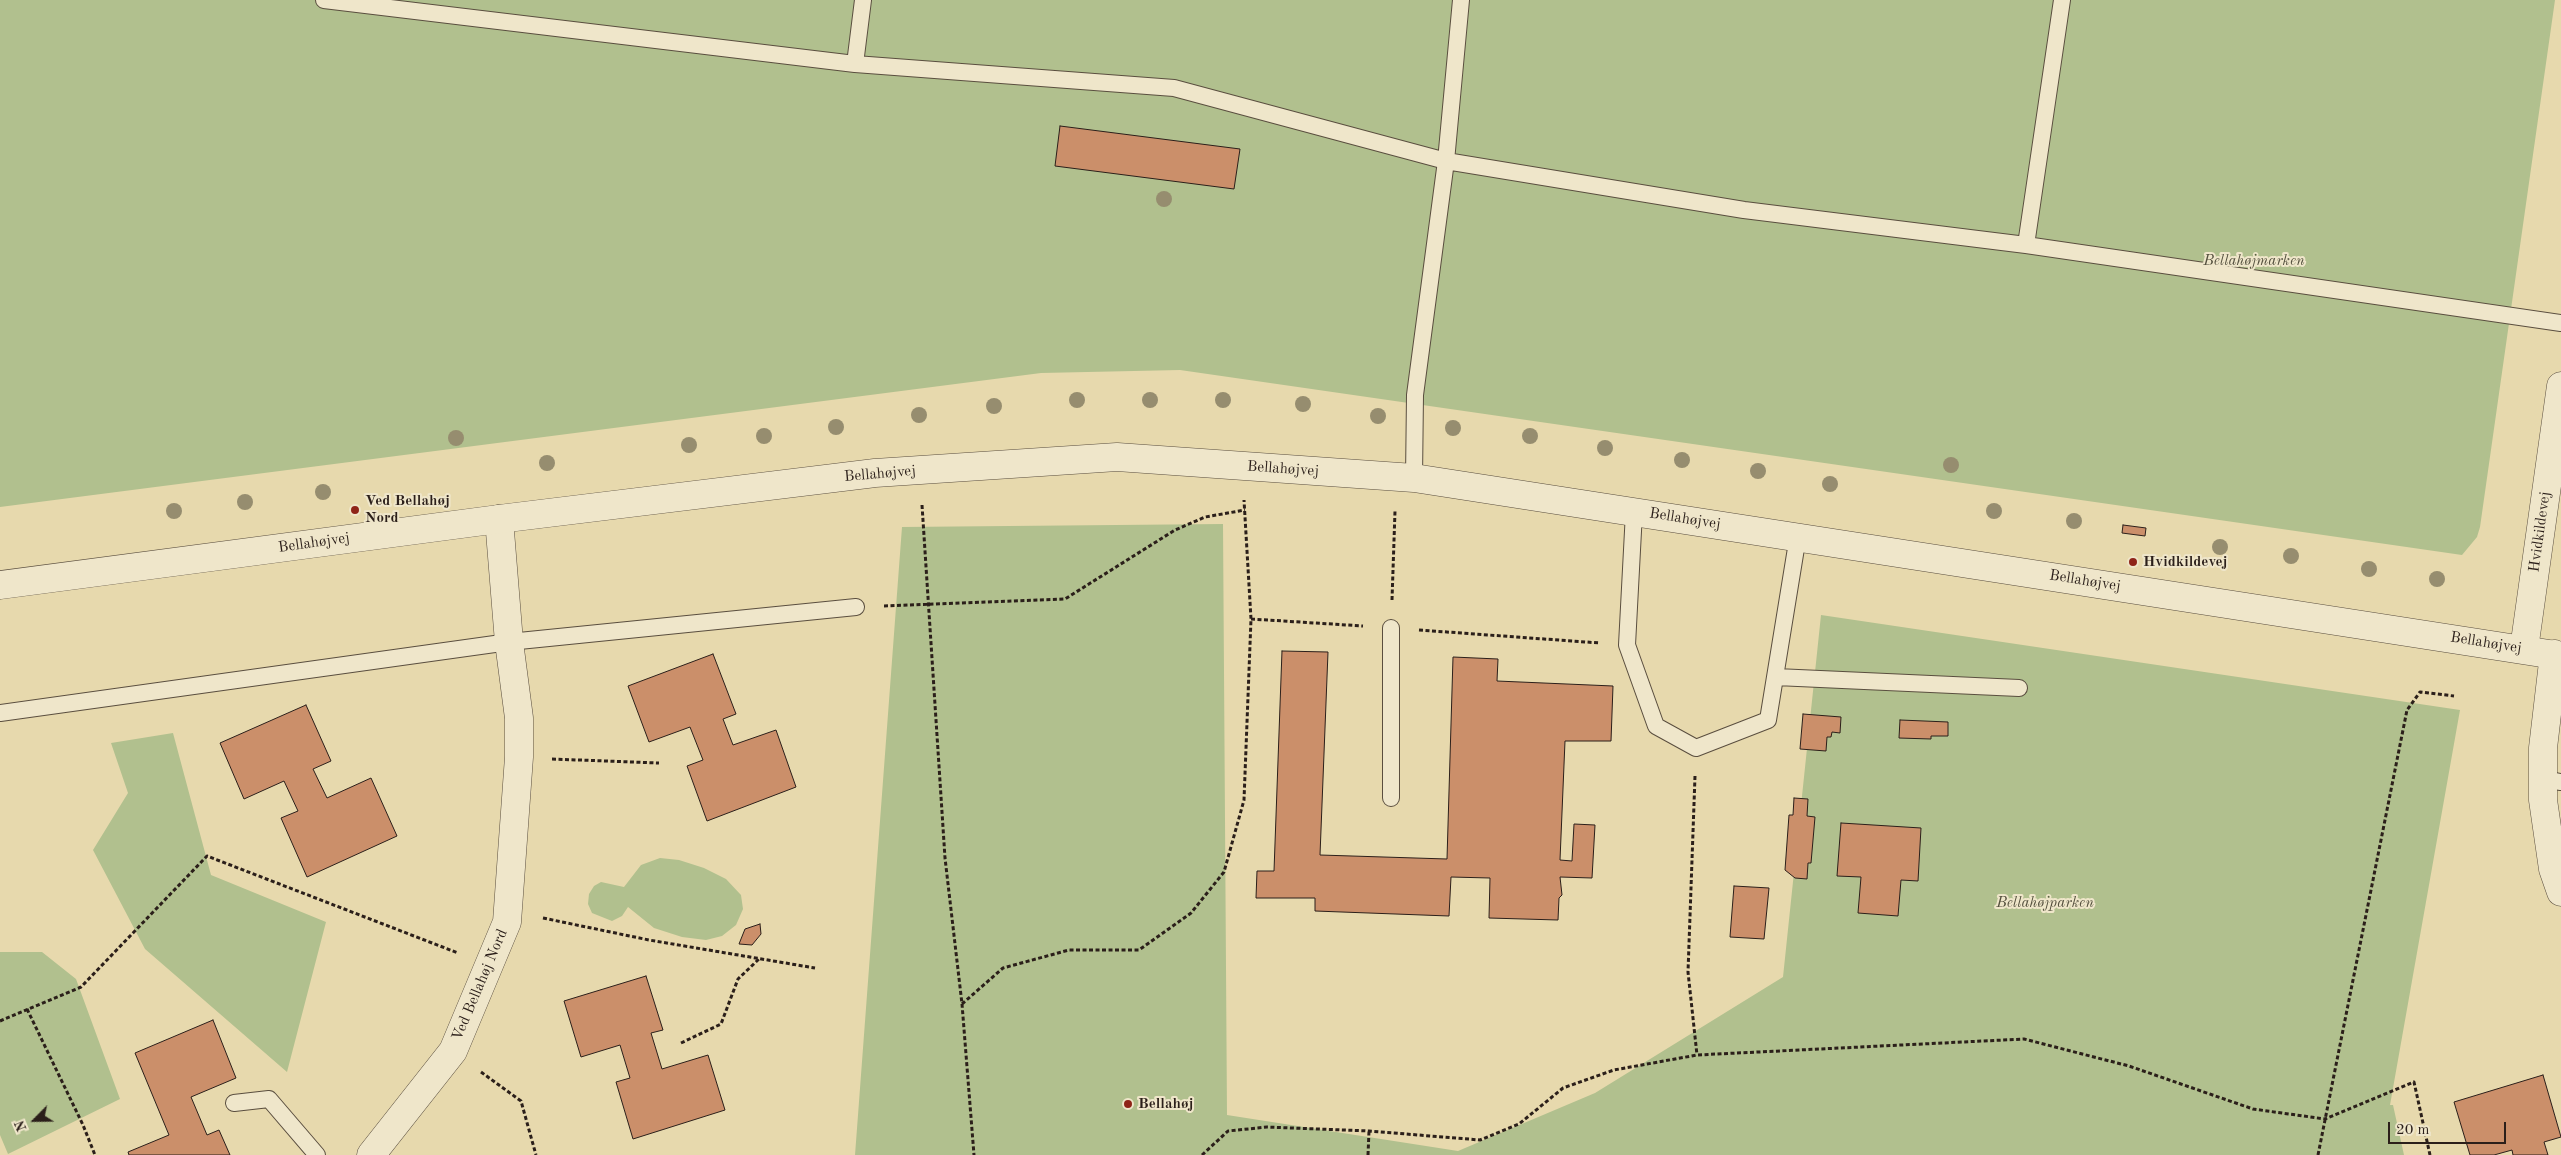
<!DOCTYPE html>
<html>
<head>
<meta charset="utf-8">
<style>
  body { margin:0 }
  #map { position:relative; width:2561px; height:1155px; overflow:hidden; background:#e7d9ad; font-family:"Old Standard TT",serif }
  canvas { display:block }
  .north { position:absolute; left:10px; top:1095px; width:50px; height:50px; -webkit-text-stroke:4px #efe6ca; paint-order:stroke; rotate:247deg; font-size:14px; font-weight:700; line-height:20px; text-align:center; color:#2b1f1a }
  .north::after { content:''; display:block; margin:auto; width:18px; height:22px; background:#2b1f1a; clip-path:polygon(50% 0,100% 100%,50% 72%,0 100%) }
  .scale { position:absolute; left:2388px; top:1122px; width:118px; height:22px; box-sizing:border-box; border:2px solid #2b1f1a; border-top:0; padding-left:6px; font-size:15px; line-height:18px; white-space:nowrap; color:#2b1f1a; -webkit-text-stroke:4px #efe6ca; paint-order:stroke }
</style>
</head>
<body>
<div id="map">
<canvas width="2561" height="1155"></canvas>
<div class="north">N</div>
<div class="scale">20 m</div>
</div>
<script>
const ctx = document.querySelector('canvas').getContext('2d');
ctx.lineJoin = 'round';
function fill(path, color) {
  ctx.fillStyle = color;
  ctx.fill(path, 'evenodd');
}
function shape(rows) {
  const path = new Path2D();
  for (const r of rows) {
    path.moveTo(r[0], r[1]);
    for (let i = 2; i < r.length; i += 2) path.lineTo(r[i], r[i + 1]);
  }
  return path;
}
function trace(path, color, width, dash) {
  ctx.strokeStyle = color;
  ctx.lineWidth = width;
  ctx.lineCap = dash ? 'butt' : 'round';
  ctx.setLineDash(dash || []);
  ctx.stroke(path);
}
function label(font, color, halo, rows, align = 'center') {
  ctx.font = font + ' "Old Standard TT",serif';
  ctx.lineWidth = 4;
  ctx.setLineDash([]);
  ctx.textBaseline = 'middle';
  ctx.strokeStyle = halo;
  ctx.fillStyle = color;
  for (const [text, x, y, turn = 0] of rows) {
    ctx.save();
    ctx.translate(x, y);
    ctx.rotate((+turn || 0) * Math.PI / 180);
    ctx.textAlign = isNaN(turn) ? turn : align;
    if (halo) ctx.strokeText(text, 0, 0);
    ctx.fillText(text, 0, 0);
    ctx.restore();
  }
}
fill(shape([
  [0,0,2555,0,2480,527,2477,537,2462,555,1180,370,1041,373,0,507],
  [1223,524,1227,1115,1458,1151,1595,1093,1783,977,1821,615,2460,710,2390,1105,2393,1105,2404,1155,855,1155,902,527],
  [173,733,211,875,326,922,287,1072,145,949,93,850,128,793,111,743],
  [660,858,679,860,704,868,726,879,741,895,743,909,736,925,722,936,706,940,682,937,654,928,628,907,622,916,612,921,592,913,588,904,589,894,594,886,601,882,624,887,641,865],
  [0,952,42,952,76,979,120,1099,8,1154,0,1135]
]), '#b1c08e');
const building = shape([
  [1060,126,1240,149,1234,189,1055,166,1060,126],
  [2123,525,2146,528,2145,536,2122,533,2123,525],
  [1282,651,1328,652,1320,855,1447,859,1453,657,1498,659,1497,681,1613,686,1611,741,1565,741,1560,860,1572,861,1574,824,1595,825,1592,878,1560,877,1562,895,1559,898,1558,920,1489,918,1490,878,1451,877,1449,916,1315,911,1315,898,1256,898,1257,871,1274,871,1282,651],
  [713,654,736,714,723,719,733,745,776,730,796,787,707,821,687,766,703,760,690,727,649,742,628,686,713,654],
  [306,705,331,761,313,769,327,798,371,778,397,836,307,877,281,818,298,811,284,781,244,799,220,743,306,705],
  [1803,714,1841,717,1840,733,1832,732,1831,737,1827,737,1826,751,1800,749,1803,714],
  [1900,720,1948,722,1948,736,1931,736,1931,739,1899,738,1900,720],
  [1794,798,1808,799,1807,816,1815,817,1811,863,1808,863,1807,879,1795,878,1785,870,1789,815,1793,815,1794,798],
  [1841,823,1921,828,1918,881,1901,880,1898,916,1858,913,1861,877,1837,876,1841,823],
  [1734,886,1769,888,1764,939,1730,937,1734,886],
  [760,924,761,934,752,945,739,944,745,929,760,924],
  [646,976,663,1030,651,1033,662,1069,708,1055,725,1110,633,1139,616,1082,630,1078,620,1045,581,1057,564,1001,646,976],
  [213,1020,236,1078,191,1097,207,1135,219,1130,230,1155,129,1155,128,1152,169,1135,135,1053,213,1020],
  [2543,1075,2561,1137,2544,1142,2548,1155,2513,1155,2512,1150,2494,1155,2470,1155,2454,1102,2543,1075]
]);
fill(building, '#cb8f6a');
trace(building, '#2b1f1a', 1);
const service = shape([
  [324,0,855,64,1174,88,1446,161,1744,210,2026,245,2561,323],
  [855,64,863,0],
  [2026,245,2062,0],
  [1414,478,1415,395,1446,161,1461,0],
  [1634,512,1627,645,1656,726,1696,748,1768,720,1798,536],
  [1776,677,2019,688],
  [0,713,509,642,856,607],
  [2543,779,2561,782],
  [1391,798,1391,628],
  [234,1103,269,1099,317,1155]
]);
const minor = shape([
  [2524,649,2561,386],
  [2554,654,2543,748,2543,800,2553,869,2561,892],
  [371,1155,453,1051,507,922,519,757,519,718,509,642,499,519]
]);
const tertiary = shape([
  [0,585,499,519,875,473,1117,457,1414,478,2561,656]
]);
trace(service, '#5a4e3f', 18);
trace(minor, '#5a4e3f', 29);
trace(tertiary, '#5a4e3f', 29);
trace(shape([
  [922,505,945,858,962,1004,974,1155],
  [1392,600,1395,511],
  [884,606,1065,599,1175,530,1205,517,1245,510],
  [1251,619,1363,626],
  [1419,630,1600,643],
  [552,759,659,763],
  [1695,776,1688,972,1697,1055],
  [543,918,649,940,815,968],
  [962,1004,1003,968,1069,950,1139,950,1191,913,1224,872,1244,800,1251,619,1244,500],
  [27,1009,83,1125,95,1155],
  [0,1021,81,987,207,856,458,953],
  [681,1043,721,1024,738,979,759,959],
  [481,1072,521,1101,536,1155],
  [1202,1155,1228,1131,1267,1127,1369,1131,1480,1140,1519,1124,1563,1088,1614,1070,1697,1055,2024,1039,2129,1066,2253,1109,2325,1119,2414,1082,2430,1155],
  [1368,1155,1369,1131],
  [2318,1155,2407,710,2420,692,2454,696]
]), '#2b1f1a', 3, [4, 2.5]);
trace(service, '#efe6ca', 16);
trace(minor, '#efe6ca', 28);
trace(tertiary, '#efe6ca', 28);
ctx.fillStyle = '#968d6f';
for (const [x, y] of [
  [1164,199],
  [1077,400],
  [1150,400],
  [1223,400],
  [1303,404],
  [994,406],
  [919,415],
  [1378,416],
  [836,427],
  [1453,428],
  [764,436],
  [1530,436],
  [456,438],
  [689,445],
  [1605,448],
  [1682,460],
  [547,463],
  [1951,465],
  [1758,471],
  [1830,484],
  [323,492],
  [245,502],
  [174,511],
  [1994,511],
  [2074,521],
  [2220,547],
  [2291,556],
  [2369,569],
  [2437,579]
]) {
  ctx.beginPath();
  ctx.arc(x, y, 8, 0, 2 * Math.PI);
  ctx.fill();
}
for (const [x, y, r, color] of [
  [355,510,5,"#8f2418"],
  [2133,562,5,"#8f2418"],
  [1128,1104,5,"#8f2418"]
]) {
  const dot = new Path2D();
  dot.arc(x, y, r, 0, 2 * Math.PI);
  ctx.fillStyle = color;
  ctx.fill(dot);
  trace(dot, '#efe6ca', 2);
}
label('italic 15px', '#534f3d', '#efe6ca', [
  ["Bellahøjmarken",2254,261],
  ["Bellahøjparken",2045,903]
]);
label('15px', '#2b1f1a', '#efe6ca', [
  ["Bellahøjvej",1283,469,4],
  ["Bellahøjvej",880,474,-5],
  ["Bellahøjvej",1685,519,9],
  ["Hvidkildevej",2540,532,-82],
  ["Bellahøjvej",314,543,-8],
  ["Bellahøjvej",2085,581,9],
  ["Bellahøjvej",2486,643,9],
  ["Ved Bellahøj Nord",480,985,-67]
]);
label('bold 15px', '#2b1f1a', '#efe6ca', [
  ["Ved Bellahøj",365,501],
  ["Nord",365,518],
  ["Hvidkildevej",2143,562],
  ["Bellahøj",1138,1104]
], 'left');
</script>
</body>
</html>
